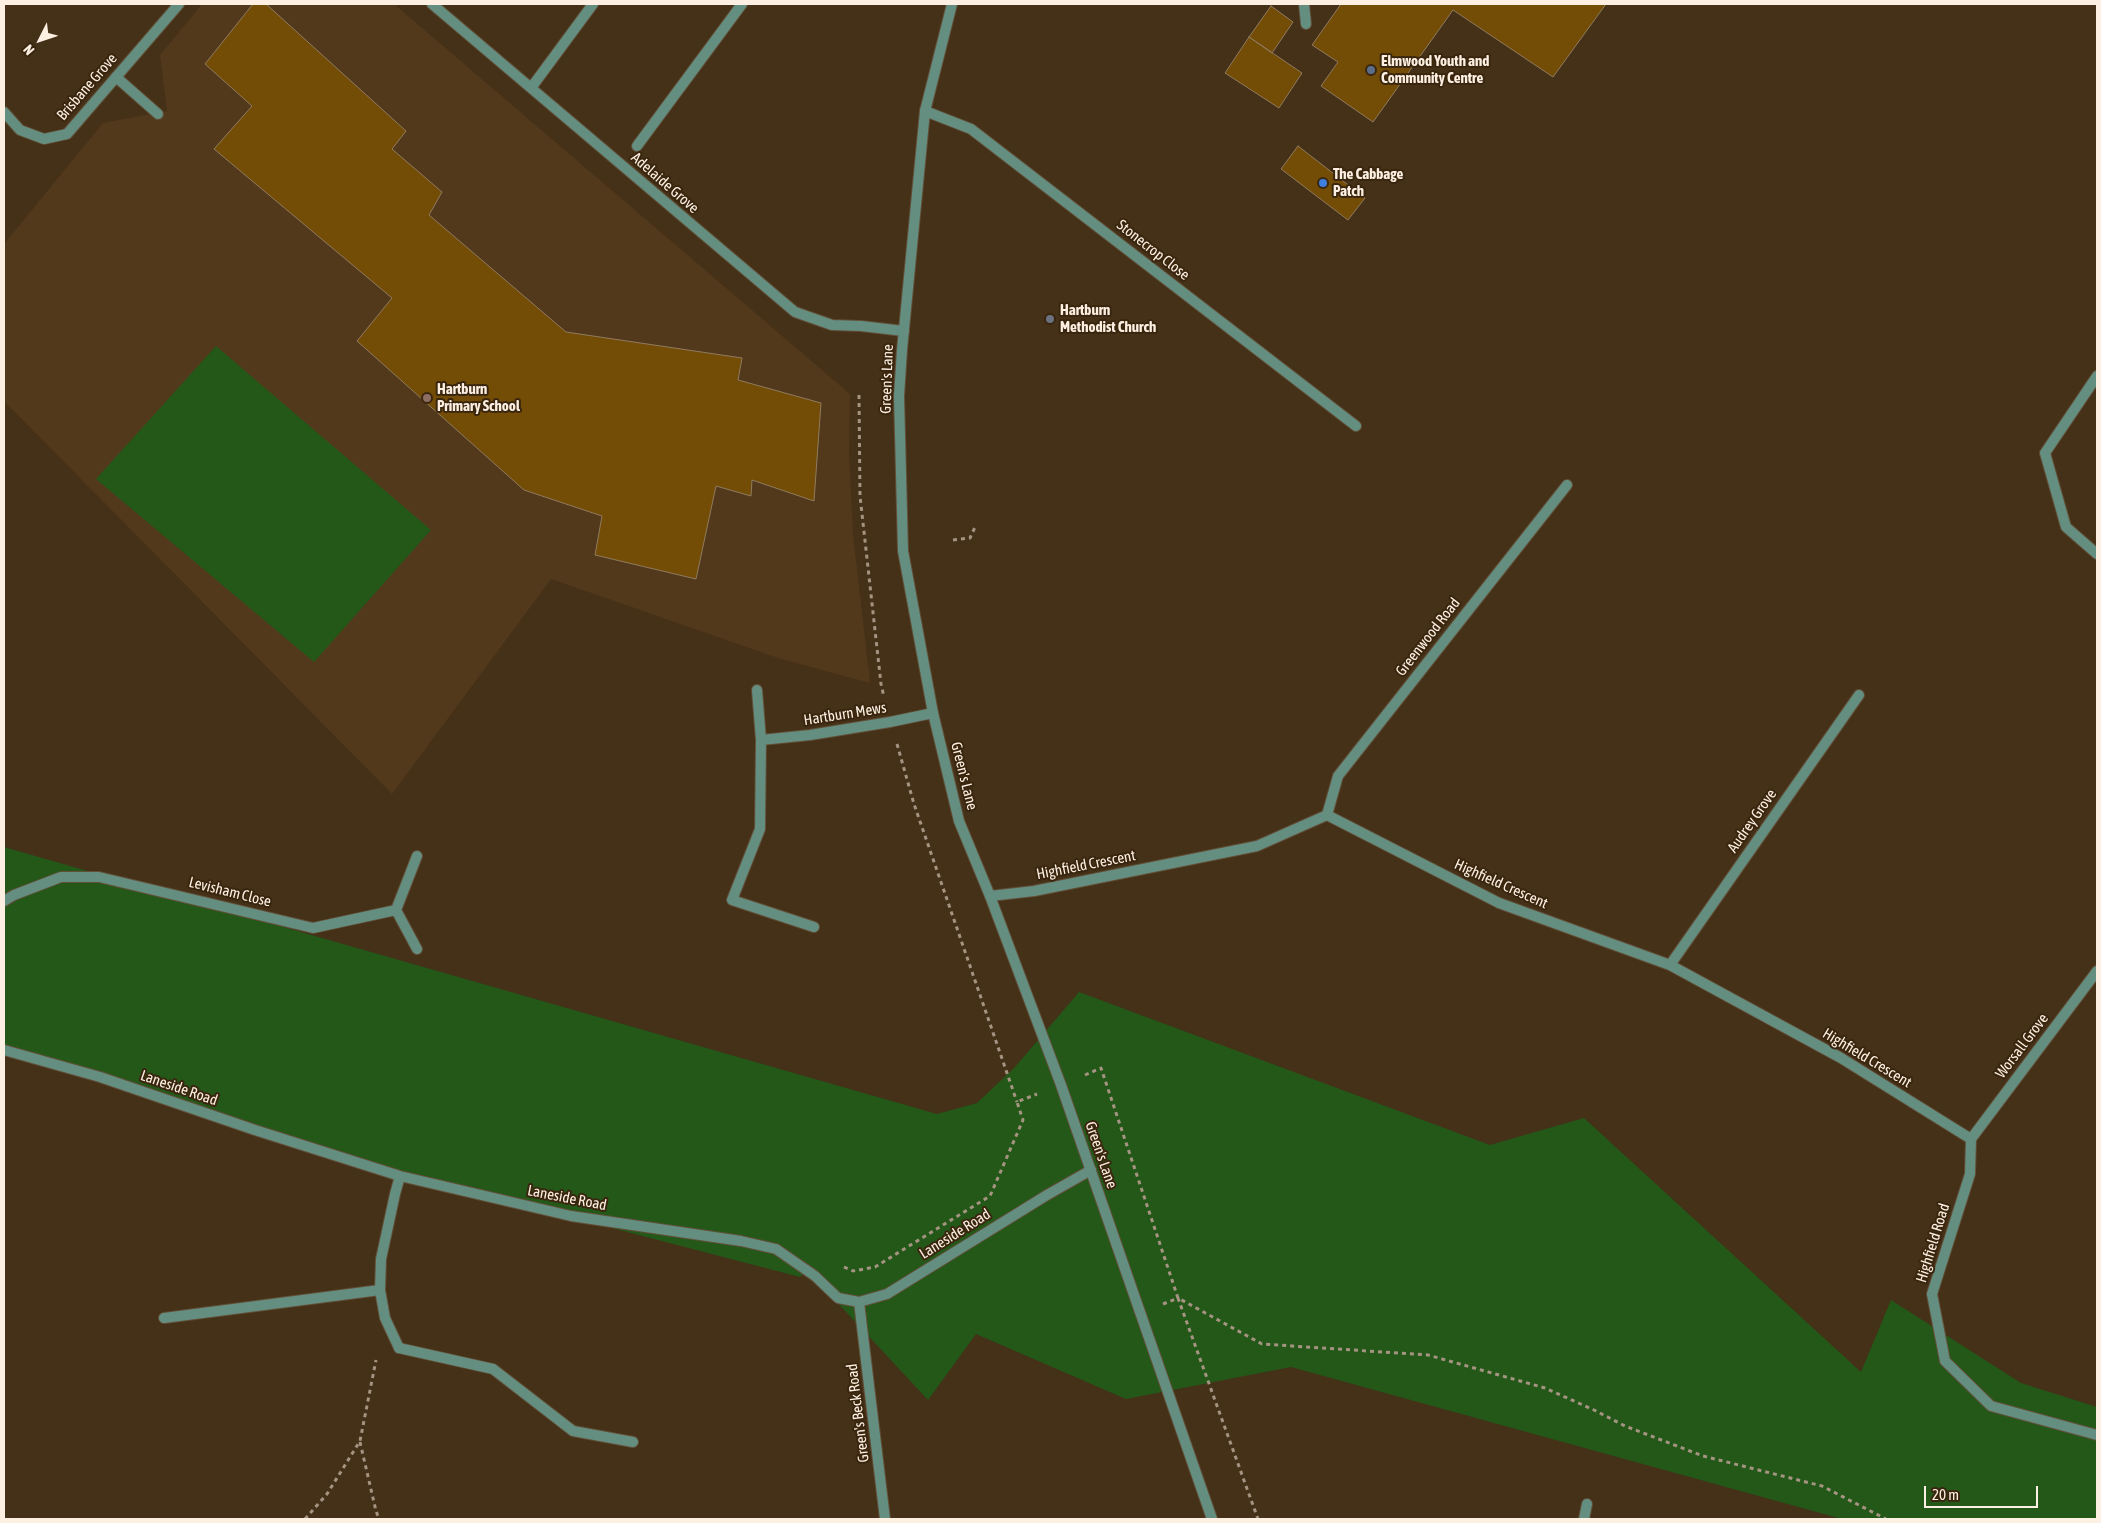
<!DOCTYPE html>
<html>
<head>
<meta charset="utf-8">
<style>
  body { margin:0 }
  #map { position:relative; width:2101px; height:1523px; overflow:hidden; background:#453018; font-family:"Asap Condensed",sans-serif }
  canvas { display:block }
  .frame { position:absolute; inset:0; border:5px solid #fdf0e2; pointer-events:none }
  .north { position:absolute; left:15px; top:15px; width:50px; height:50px; -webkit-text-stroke:4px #3a260e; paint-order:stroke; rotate:229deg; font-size:14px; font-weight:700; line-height:20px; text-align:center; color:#fdf0e2 }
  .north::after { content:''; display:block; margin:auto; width:18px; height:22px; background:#fdf0e2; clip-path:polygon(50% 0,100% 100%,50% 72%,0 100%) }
  .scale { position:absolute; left:1924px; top:1486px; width:114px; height:22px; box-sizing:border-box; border:2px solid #fdf0e2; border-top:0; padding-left:6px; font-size:15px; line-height:18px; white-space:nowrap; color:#fdf0e2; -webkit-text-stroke:4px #3a260e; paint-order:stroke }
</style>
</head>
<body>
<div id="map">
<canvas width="2101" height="1523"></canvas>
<div class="frame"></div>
<div class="north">N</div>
<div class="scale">20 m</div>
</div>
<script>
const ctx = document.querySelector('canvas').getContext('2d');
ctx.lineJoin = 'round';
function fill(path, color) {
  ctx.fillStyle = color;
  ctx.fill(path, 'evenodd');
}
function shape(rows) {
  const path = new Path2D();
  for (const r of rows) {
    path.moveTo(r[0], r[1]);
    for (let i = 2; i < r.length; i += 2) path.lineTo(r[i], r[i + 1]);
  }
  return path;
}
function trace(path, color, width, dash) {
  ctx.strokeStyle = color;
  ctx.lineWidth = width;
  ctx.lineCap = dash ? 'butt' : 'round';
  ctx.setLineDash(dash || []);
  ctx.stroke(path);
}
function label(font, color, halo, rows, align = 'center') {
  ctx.font = font + ' "Asap Condensed",sans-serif';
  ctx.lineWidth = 4;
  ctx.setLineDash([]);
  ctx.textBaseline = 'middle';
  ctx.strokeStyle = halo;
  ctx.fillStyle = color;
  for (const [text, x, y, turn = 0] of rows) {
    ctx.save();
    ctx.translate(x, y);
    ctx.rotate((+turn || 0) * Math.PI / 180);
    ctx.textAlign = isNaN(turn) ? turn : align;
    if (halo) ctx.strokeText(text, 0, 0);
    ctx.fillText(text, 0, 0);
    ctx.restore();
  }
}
fill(shape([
  [202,4,394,4,850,394,849,451,853,534,870,683,778,658,551,579,392,794,4,401,4,244,103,123,167,111,160,55]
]), '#53391b');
fill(shape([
  [216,346,431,530,314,662,96,479],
  [4,847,937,1114,977,1103,1015,1067,1079,992,1490,1145,1584,1118,1861,1372,1891,1300,2021,1383,2097,1407,2097,1519,1842,1519,1291,1367,1126,1399,976,1334,928,1400,807,1270,800,1277,393,1171,4,1046]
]), '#235819');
const building = shape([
  [253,4,266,4,406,131,392,149,442,192,429,215,566,332,742,358,738,380,821,403,814,501,752,480,751,496,716,486,696,579,595,555,602,516,524,490,357,341,392,298,214,149,252,106,205,64,253,4],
  [1341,4,1606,4,1553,77,1453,10,1373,122,1321,86,1338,62,1312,45,1341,4],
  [1271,6,1293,22,1272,53,1249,37,1271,6],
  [1249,37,1302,73,1279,108,1225,73,1249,37],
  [1298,146,1365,198,1348,220,1281,169,1298,146]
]);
fill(building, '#734c06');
trace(building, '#907b5f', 1);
const service = shape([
  [1304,4,1306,24],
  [116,77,158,114],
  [637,146,742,4],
  [164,1318,380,1290],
  [399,1348,493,1369,573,1431,633,1442]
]);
const minor = shape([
  [432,4,795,312,832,325,861,326,904,331],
  [531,88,593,4],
  [925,111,971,129,1356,426],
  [4,112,20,130,44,139,67,134,179,4],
  [2097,376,2045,453,2066,527,2097,554],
  [757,690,761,740],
  [1327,815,1338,776,1567,485],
  [990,896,1034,891,1257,846,1327,815,1499,903,1670,965,1841,1058,1971,1139],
  [4,901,14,895,61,877,99,877,313,928,396,910,417,856],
  [396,910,417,949],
  [814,927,732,900,760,829,761,740,810,735,890,722,933,713],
  [1670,965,1859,695],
  [4,1050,100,1077,255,1130,400,1176,571,1216,741,1241,776,1249,815,1276,838,1298,859,1302,887,1294,1047,1195,1091,1170],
  [1971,1139,1970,1174,1932,1294,1945,1361,1991,1406,2097,1435],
  [1971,1139,2097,971],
  [859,1302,885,1519],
  [399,1348,385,1318,380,1290,381,1259,395,1194,400,1176],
  [1584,1519,1587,1504]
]);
const tertiary = shape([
  [952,4,925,111,902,350,899,396,903,551,933,713,959,821,990,896,1061,1085,1212,1519]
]);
trace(service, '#624f38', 12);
trace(minor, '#624f38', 12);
trace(tertiary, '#624f38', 12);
trace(shape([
  [859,395,860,496,881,684,884,697],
  [953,540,970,538,976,525],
  [897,744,914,804,1017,1102],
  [1085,1075,1101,1068,1178,1298,1262,1344,1428,1355,1545,1388,1594,1410,1625,1426,1703,1456,1822,1486,1886,1519],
  [844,1267,853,1271,875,1267,990,1196,1023,1120,1017,1102,1037,1094],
  [1163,1304,1178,1298,1258,1519],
  [360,1442,376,1511,379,1519],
  [305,1519,327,1494,360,1441,376,1360]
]), '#a59481', 3, [4, 4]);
trace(service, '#638e80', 10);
trace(minor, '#638e80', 10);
trace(tertiary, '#638e80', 10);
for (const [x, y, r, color] of [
  [1371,70,5,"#5c6f8a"],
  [1323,183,5,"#3f7fe0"],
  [1050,319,5,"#6b7280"],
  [427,398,5,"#8d6e63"]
]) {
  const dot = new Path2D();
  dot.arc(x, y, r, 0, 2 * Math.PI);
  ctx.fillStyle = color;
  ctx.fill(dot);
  trace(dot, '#3a260e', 2);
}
label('bold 15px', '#fdf0e2', '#3a260e', [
  ["Elmwood Youth and",1381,61],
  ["Community Centre",1381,78],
  ["The Cabbage",1333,174],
  ["Patch",1333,191],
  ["Hartburn",1060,310],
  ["Methodist Church",1060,327],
  ["Hartburn",437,389],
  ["Primary School",437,406]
], 'left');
label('15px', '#fdf0e2', '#3a260e', [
  ["Brisbane Grove",87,87,-49],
  ["Adelaide Grove",665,183,41],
  ["Stonecrop Close",1153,250,38],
  ["Green's Lane",887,379,-88],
  ["Greenwood Road",1428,637,-52],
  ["Hartburn Mews",845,714,-9],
  ["Green's Lane",964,776,76],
  ["Audrey Grove",1752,821,-55],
  ["Highfield Crescent",1086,865,-11],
  ["Highfield Crescent",1501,884,24],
  ["Levisham Close",230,892,14],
  ["Worsall Grove",2022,1046,-53],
  ["Highfield Crescent",1867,1058,31],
  ["Laneside Road",179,1088,19],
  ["Green's Lane",1101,1155,71],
  ["Laneside Road",567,1198,11],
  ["Laneside Road",955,1234,-32],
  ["Highfield Road",1933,1243,-73],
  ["Green's Beck Road",858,1413,-97]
]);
</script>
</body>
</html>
